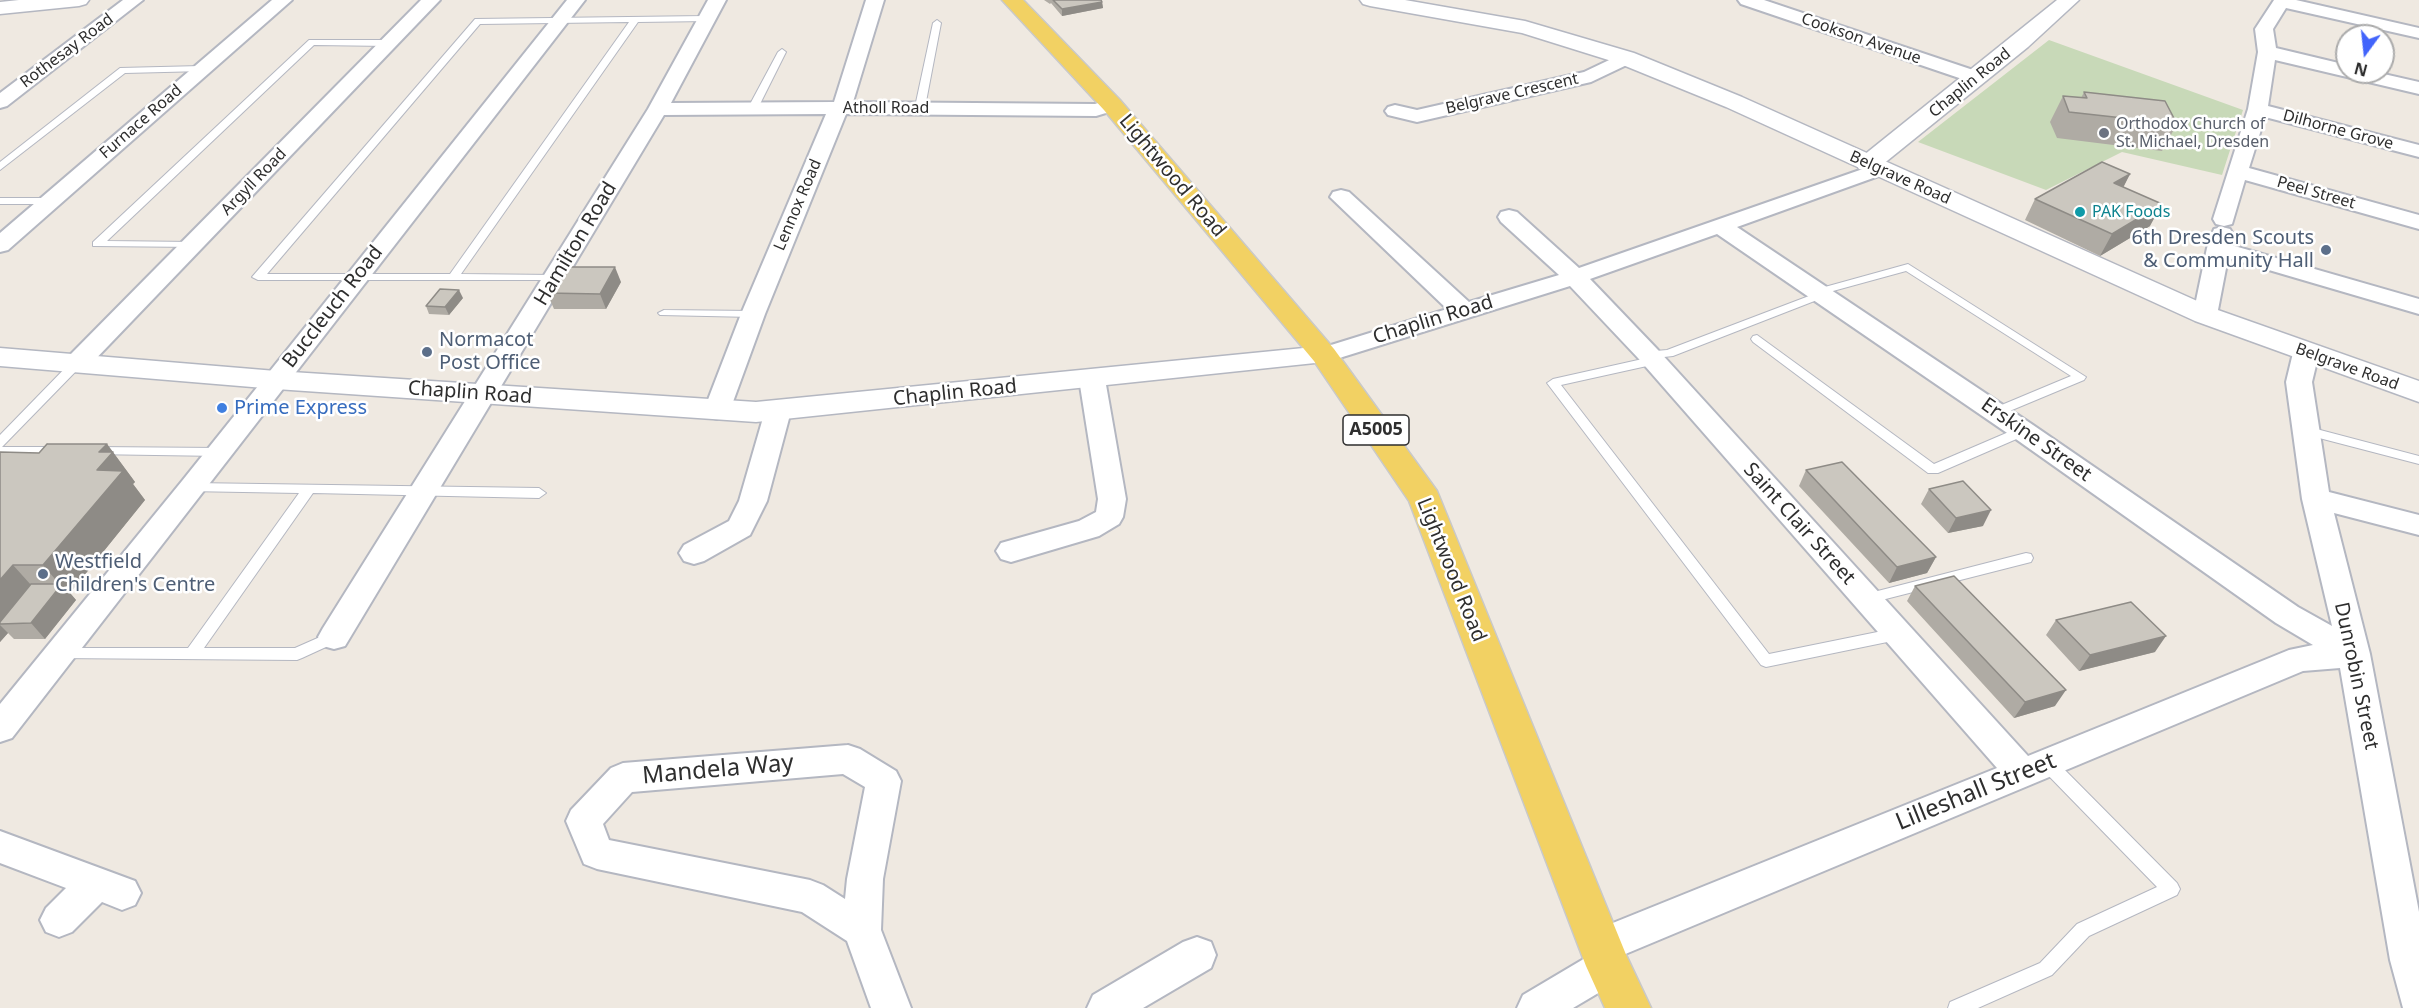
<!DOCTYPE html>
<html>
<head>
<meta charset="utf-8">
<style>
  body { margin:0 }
  #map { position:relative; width:2419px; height:1008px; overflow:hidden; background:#efe9e1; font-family:"Noto Sans",sans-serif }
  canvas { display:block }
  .north { position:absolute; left:2335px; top:24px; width:60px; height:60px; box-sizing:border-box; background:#fff; border:2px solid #ababab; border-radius:50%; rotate:195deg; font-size:16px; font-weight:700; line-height:24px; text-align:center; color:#2e2e2e }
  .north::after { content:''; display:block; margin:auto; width:21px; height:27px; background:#4264fb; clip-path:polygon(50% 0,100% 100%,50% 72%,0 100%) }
</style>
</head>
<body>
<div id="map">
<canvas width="2419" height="1008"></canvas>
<div class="north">N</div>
</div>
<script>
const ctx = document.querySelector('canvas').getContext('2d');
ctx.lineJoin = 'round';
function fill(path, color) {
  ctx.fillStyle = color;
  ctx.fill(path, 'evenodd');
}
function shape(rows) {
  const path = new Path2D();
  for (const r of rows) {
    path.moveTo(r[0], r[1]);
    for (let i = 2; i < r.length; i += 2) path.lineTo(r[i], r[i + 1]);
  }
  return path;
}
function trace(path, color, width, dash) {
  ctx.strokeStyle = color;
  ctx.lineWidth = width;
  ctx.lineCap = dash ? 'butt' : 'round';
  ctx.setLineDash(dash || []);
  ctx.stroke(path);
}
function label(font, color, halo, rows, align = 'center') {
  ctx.font = font + ' "Noto Sans",sans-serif';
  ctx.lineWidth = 5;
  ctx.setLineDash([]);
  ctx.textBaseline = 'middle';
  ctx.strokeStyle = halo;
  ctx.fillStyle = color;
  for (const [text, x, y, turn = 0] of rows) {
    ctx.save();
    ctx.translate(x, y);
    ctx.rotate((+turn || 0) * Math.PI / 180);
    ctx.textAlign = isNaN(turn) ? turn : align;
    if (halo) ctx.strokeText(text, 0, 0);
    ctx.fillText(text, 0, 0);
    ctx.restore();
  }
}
fill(shape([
  [2049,40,2243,110,2222,175,2122,152,2046,190,1918,142]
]), '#c8d9b8');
const service = shape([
  [705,16,708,17,708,21,638,22,461,274,554,275,560,278,558,280,258,280,252,277,475,19,705,16],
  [629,22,450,274,267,274,480,24,629,22],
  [937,20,941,23,925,107,920,110,915,107,933,23,937,20],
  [309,40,389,40,393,43,389,46,314,45,107,241,193,242,198,245,197,247,93,246,93,242,309,40],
  [782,49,786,52,758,108,750,110,748,108,778,52,782,49],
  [201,66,204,67,204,71,125,73,0,170,0,162,120,68,201,66],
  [0,198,51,198,56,201,51,204,0,204,0,198],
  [1908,264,2086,377,2084,380,2000,415,1992,415,1990,412,1992,409,2071,376,1906,271,1822,294,1817,300,1673,356,1655,358,1658,361,1656,364,1561,385,1769,654,1897,628,1902,630,1904,634,1902,638,1897,640,1766,667,1761,665,1547,383,1553,379,1647,358,1643,355,1645,352,1667,350,1809,296,1814,290,1908,264],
  [664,310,753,311,759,314,753,317,660,315,658,313,664,310],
  [1757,335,1934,464,2018,428,2028,428,2029,431,2028,434,1938,473,1928,473,1753,342,1751,339,1753,336,1757,335],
  [77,359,81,360,83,363,81,366,2,447,58,447,64,451,63,454,0,455,0,435,73,360,77,359],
  [2305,426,2419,456,2419,464,2300,433,2299,430,2305,426],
  [95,447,220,448,226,452,220,456,90,454,89,451,95,447],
  [192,483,539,488,546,493,539,498,313,493,204,648,295,648,329,633,339,633,341,637,339,641,302,658,297,660,56,658,53,654,56,650,61,648,188,648,299,493,187,491,185,488,187,485,192,483],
  [2026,553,2031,554,2033,558,2031,562,1866,604,1861,603,1859,599,1861,595,1866,594,2026,553],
  [2047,756,2053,758,2177,883,2180,889,2177,895,2089,936,2052,975,1978,1008,1948,1008,1950,1002,2040,963,2077,924,2157,887,2041,768,2039,763,2041,758,2047,756]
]);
const minor = shape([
  [123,0,143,0,7,106,0,108,0,93,123,0],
  [272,0,292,0,8,250,0,252,0,233,272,0],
  [421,0,440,0,86,369,77,371,68,369,64,363,68,357,421,0],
  [567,0,585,0,12,738,0,742,0,704,182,481,567,0],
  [708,0,726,0,671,103,834,102,866,0,884,0,853,102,1095,104,1112,99,1119,101,1122,105,1119,109,1096,116,846,114,765,314,730,410,726,416,717,419,708,416,704,410,741,314,826,114,664,115,345,646,334,649,323,646,318,637,323,628,648,109,708,0],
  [1738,0,1764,0,1982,73,1985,77,1982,81,1975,83,1968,81,1741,4,1738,0],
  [2274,0,2296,0,2419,28,2419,38,2286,8,2273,29,2276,48,2347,65,2347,72,2375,72,2419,82,2419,94,2275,60,2268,106,2419,145,2419,157,2265,117,2249,168,2419,215,2419,229,2245,180,2232,224,2224,226,2216,224,2213,219,2248,109,2258,52,2255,29,2274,0],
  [1626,52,1633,54,1635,58,1633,62,1591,82,1417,122,1388,115,1385,111,1388,107,1395,105,1417,110,1584,72,1626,52],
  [1880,163,1887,165,1891,169,1887,173,1737,227,2033,425,2298,607,2332,626,2302,499,2286,382,2293,353,2297,348,2306,345,2315,348,2319,353,2312,382,2329,492,2419,515,2419,535,2334,513,2370,654,2419,912,2419,1008,2403,1008,2390,960,2340,668,2303,671,1623,955,1627,966,1622,979,1573,1008,1517,1008,1523,995,1587,957,1582,946,1588,933,1997,768,1638,358,1570,286,1333,360,1324,363,1315,360,1311,355,1315,350,1447,309,1330,197,1333,192,1341,190,1349,192,1469,302,1559,275,1501,222,1498,217,1501,212,1509,210,1517,212,1579,268,1880,163],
  [1717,234,2013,437,2276,623,2313,645,2289,650,2028,756,1658,350,1590,279,1717,234],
  [2222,227,2230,229,2233,234,2231,245,2419,299,2419,314,2228,258,2217,315,2214,320,2205,322,2196,320,2193,315,2207,248,2214,229,2222,227],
  [1092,371,1101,373,1105,379,1126,499,1123,517,1119,524,1099,536,1011,562,1001,559,996,551,1001,543,1079,521,1096,512,1098,499,1079,379,1083,373,1092,371],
  [778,402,787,405,791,411,767,501,750,535,704,561,694,564,684,561,679,553,684,545,729,521,739,501,765,411,769,405,778,402],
  [848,745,860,749,896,771,901,781,883,879,881,930,911,1008,871,1008,847,941,802,912,597,869,584,864,566,821,571,810,611,768,623,763,848,745],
  [843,774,865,787,847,879,845,899,823,885,810,880,609,840,603,824,632,792,843,774],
  [0,831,135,881,141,893,135,905,122,910,102,902,72,932,59,937,46,932,40,920,46,908,66,888,0,863,0,831],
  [1197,937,1211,942,1216,955,1211,968,1143,1008,1087,1008,1093,995,1183,942,1197,937]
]);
const tertiary = shape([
  [19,0,89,0,86,4,79,6,0,14,0,2,19,0],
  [2057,0,2079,0,2028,47,1877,169,1868,171,1859,169,1856,164,1859,159,2057,0],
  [1324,346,1334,349,1339,355,1334,361,756,422,276,389,0,366,0,348,276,371,756,402,1324,346]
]);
const secondary = shape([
  [1360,0,1405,0,1525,21,1634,53,1742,97,2215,309,2419,381,2419,402,2195,321,1726,107,1618,63,1522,33,1370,6,1363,4,1360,0]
]);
const primary = shape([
  [1002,0,1023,0,1120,100,1334,349,1437,491,1627,957,1651,1008,1605,1008,1586,966,1409,501,1314,361,1104,110,1002,0]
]);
trace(service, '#b4b7c1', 2);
trace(minor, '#b4b7c1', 4);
trace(tertiary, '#b4b7c1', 3);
trace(secondary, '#b4b7c1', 3);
trace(primary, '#c9c9c9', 3);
fill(service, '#fff');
fill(minor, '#fff');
fill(tertiary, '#fff');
fill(secondary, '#fff');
fill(primary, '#f2d163');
fill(shape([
  [1044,0,1101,0,1102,2,1103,8,1062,16,1051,3,1050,4],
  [2084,92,2177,124,2162,151,2057,138,2050,122,2063,96,2081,98],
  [2130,174,2123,187,2150,226,2100,256,2025,220,2035,199],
  [621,282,606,309,554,309,547,293],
  [463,298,449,315,429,314,426,306],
  [107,444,135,482,133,484,145,500,70,593,76,600,45,639,14,639,8,633,0,642,0,452,39,453],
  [1806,470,1936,557,1927,573,1889,583,1799,486],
  [1929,489,1983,526,1948,533,1921,504],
  [1915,586,2055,706,2014,718,1907,601],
  [2056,620,2155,652,2079,671,2046,635]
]), '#afaba4');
fill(shape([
  [1102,2,1103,8,1062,16,1062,9],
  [2130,174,2119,196,2114,183],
  [2162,204,2150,226,2100,256,2112,234],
  [615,267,621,282,606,309,600,294],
  [459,290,463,298,449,315,445,307],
  [107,444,135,482,133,484,145,500,70,593,76,600,45,639,31,623,61,586,43,565,97,470,99,452],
  [1991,510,1983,526,1948,533,1956,518],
  [1936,557,1927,573,1889,583,1897,567],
  [13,565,40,595,0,624,0,580],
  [0,625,8,633,0,642],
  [2166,636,2155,652,2079,671,2090,655],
  [2066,690,2055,706,2014,718,2025,702]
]), '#8e8b86');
const building = shape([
  [1053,0,1101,0,1102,2,1062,9,1053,0],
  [2084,92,2165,101,2177,124,2069,112,2063,96,2087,98,2084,92],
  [2102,162,2130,174,2114,183,2162,204,2112,234,2035,199,2102,162],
  [564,267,615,267,600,294,547,293,564,267],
  [440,289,459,290,445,307,426,306,440,289],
  [47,444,107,444,99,452,113,452,97,470,123,471,43,565,13,565,0,580,0,452,39,453,47,444],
  [1842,462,1936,557,1897,567,1806,470,1842,462],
  [1963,481,1991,510,1956,518,1929,489,1963,481],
  [1954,576,2066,690,2025,702,1915,586,1954,576],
  [31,584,62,584,31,623,0,624,0,622,31,584],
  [2131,602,2166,636,2090,655,2056,620,2131,602]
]);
fill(building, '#cbc7bf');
trace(building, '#8e8b86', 1.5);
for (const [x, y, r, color] of [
  [2104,133,6,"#6b7280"],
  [2080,212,6,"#0f9aa8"],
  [2326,250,6,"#5c6f8a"],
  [427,352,6,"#5c6f8a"],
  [222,408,6,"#3f7fe0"],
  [43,574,6,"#5c6f8a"]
]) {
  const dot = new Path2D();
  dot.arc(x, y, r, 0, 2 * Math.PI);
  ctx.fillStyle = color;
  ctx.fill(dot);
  trace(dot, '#fff', 2);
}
label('16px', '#2e2e2e', '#fff', [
  ["Cookson Avenue",1861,39,19],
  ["Rothesay Road",67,51,-37],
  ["Chaplin Road",1970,83,-39],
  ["Belgrave Crescent",1512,94,-13],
  ["Atholl Road",886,108],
  ["Furnace Road",141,122,-41],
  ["Dilhorne Grove",2338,130,15],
  ["Belgrave Road",1900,178,24],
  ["Argyll Road",254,182,-46],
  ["Peel Street",2316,193,16],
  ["Lennox Road",798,205,-67],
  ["Belgrave Road",2347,367,20]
]);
label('16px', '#5b616d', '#fff', [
  ["Orthodox Church of",2116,124],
  ["St. Michael, Dresden",2116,142]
], 'left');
label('16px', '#0d838f', '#fff', [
  ["PAK Foods",2092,212]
], 'left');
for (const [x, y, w] of [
  [1376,430,66]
]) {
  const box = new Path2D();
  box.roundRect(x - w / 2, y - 15, w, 30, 4.5);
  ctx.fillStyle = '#fff';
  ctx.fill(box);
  trace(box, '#2e2e2e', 1.5);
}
label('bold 18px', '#2e2e2e', null, [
  ["A5005",1376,430]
]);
label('20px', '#2e2e2e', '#fff', [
  ["Lightwood Road",1172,176,50],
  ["Hamilton Road",576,244,-59],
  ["Buccleuch Road",333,307,-52],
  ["Chaplin Road",1433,320,-17],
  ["Chaplin Road",470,393,4],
  ["Chaplin Road",955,393,-6],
  ["Erskine Street",2036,440,35],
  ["Saint Clair Street",1799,524,48],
  ["Lightwood Road",1451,570,68],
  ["Dunrobin Street",2356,676,78]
]);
label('20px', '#4e5e75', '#fff', [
  ["6th Dresden Scouts",2314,238,"right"],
  ["& Community Hall",2314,261,"right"],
  ["Normacot",439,340],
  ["Post Office",439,363],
  ["Westfield",55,562],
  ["Children's Centre",55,585]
], 'left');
label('20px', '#366cbe', '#fff', [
  ["Prime Express",234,408]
], 'left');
label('24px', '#2e2e2e', '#fff', [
  ["Mandela Way",718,770,-5],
  ["Lilleshall Street",1976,792,-22]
]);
</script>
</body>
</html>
